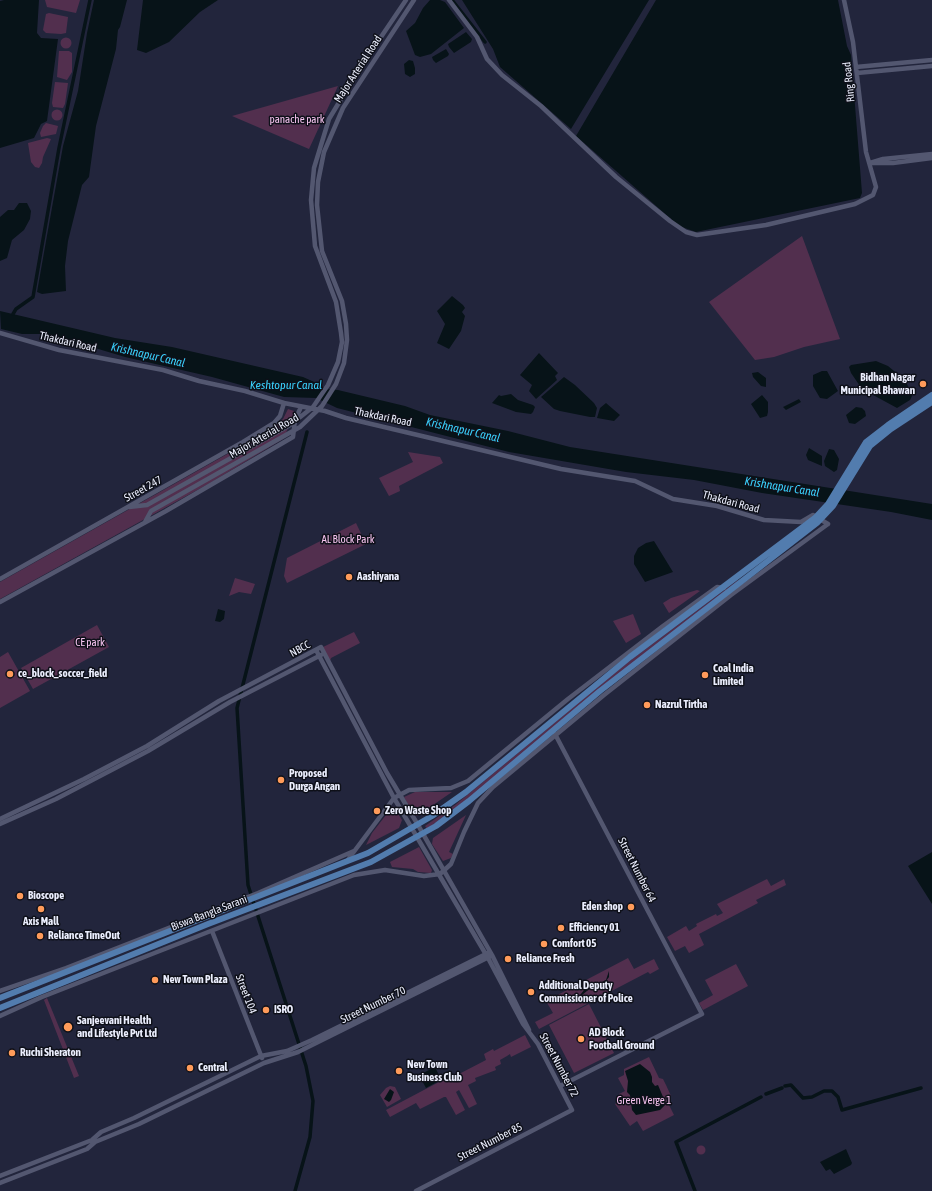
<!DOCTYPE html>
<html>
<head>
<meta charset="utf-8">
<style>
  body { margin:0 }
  canvas { display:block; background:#22253c }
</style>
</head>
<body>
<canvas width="932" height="1191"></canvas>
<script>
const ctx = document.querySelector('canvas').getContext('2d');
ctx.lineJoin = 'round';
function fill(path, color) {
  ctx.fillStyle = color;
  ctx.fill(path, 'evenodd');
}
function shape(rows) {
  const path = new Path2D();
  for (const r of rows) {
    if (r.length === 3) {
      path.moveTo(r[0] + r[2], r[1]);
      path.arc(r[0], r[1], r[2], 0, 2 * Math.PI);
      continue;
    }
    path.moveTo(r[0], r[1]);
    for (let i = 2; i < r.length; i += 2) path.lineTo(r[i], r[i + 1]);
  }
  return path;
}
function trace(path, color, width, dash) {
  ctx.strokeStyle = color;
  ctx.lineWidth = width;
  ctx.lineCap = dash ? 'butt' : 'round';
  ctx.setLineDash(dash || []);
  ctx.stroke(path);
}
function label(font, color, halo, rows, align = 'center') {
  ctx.font = font + ' "Asap Condensed",sans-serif';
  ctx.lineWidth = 3;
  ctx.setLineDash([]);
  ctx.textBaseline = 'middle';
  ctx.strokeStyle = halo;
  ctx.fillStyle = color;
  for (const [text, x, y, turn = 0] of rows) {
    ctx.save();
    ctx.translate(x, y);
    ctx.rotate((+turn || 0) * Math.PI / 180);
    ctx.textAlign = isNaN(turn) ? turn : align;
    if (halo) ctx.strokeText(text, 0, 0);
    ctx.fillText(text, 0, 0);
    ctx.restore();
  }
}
fill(shape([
  [45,0,80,0,76,13,47,7],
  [49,13,68,17,66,33,61,34,46,33,43,30,46,14],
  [66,43,5.5],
  [59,51,69,51,72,53,72,72,67,80,57,77],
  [55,82,68,83,65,104,63,108,53,107,52,103],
  [338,86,309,149,232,116],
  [57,115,5.5],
  [46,123,58,126,56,134,41,137,40,133,43,126],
  [47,138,51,139,43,157,42,163,39,168,35,167,31,162,28,143],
  [802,236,840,339,804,347,774,357,755,360,709,302],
  [288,409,294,411,293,418,283,439,210,483,0,599,0,582,270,430,283,419],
  [408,452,440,457,443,463,399,486,400,491,389,496,379,478,413,462],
  [356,523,366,544,287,583,284,576,287,558],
  [235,578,255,584,251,594,239,592,229,596],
  [738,580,739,582,486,785,427,829,425,826,455,805,627,663],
  [697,590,700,591,669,613,663,603,671,598],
  [633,614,641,634,626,643,613,621],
  [97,625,109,647,33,689,21,668],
  [354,632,360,643,331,658,330,661,321,648],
  [8,652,30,691,0,708,0,657],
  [415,792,452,792,417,816,413,814,404,797],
  [393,806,402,820,399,828,366,845,372,833],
  [466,815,449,852,453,854,451,858,443,861,432,844,433,838],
  [419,847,432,870,431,873,418,872,413,869,392,867,390,862],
  [767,879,771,886,784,879,786,885,756,900,758,903,699,934,704,945,689,953,685,946,675,951,667,937,686,926,689,931,697,926,696,924,716,914,717,916,723,913,717,904],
  [628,958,634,969,654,959,659,969,650,974,648,972,539,1029,535,1022,553,1013,546,1001],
  [736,964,748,986,703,1010,699,1003,713,995,705,980],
  [47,998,79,1076,74,1078,44,1000],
  [589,1004,614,1053,574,1073,549,1025],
  [525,1035,531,1047,511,1057,510,1054,507,1056,500,1060,501,1064,495,1067,496,1070,475,1078,476,1081,468,1085,477,1104,469,1108,459,1090,456,1092,465,1110,456,1115,446,1097,444,1097,420,1109,416,1103,390,1117,386,1110,458,1072,459,1074,486,1060,484,1054,493,1049,494,1051],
  [649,1057,659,1078,663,1079,666,1085,671,1096,666,1099,674,1115,643,1131,637,1121,630,1126,615,1104,622,1100,619,1094,625,1091,618,1078,624,1075,624,1069],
  [390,1086,395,1087,401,1099,387,1107,380,1095,386,1088],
  [701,1150,4.5]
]), '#522f4e');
fill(shape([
  [4,0,39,0,37,33,41,38,58,39,47,121,41,124,34,138,0,148,0,1],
  [94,0,127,0,120,27,118,30,116,49,96,126,89,177,82,185,68,241,65,266,66,291,42,294,37,292,46,241,63,146,78,91,87,33],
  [143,0,218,0,200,12,169,42,146,53,137,50],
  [430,0,440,0,445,2,464,28,431,54,420,57,415,55,406,31,415,23,423,8],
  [462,0,649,0,571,129,500,67,493,49],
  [656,0,838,0,847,46,851,55,862,193,860,198,696,232,679,226,576,136],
  [466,32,472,39,471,42,454,53,449,47,448,44],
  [446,49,449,54,448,56,436,63,433,60,432,57],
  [409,60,413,61,415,68,415,74,410,77,405,74,404,64],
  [19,203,27,203,31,211,30,219,24,230,12,240,7,258,0,261,0,217,8,210,14,210],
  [452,296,463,305,465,308,462,312,465,316,461,331,449,349,437,343,445,324,437,311],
  [0,311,115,338,172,347,303,377,321,385,325,389,338,390,405,406,430,415,508,431,570,447,932,504,932,520,891,512,762,493,694,480,626,472,509,452,337,408,316,398,284,397,212,377,125,357,75,342,41,334,22,334,1,329],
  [539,353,558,373,555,376,557,380,536,399,529,391,532,385,520,375],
  [876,361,888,366,905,380,910,390,912,396,910,400,897,408,862,389,851,373,849,367,851,365],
  [822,371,827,371,838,391,827,399,820,398,813,386,813,375],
  [758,372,766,378,766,387,761,386,753,377,752,373],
  [564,377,575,385,594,403,597,408,595,417,590,417,560,411,554,409,541,397],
  [511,394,518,400,533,405,535,407,533,412,531,414,516,412,492,403,499,395,501,396],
  [762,395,768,402,768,412,767,416,760,418,751,404],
  [799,399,801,402,786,410,783,407],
  [606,403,620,415,614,421,597,418,600,408],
  [856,407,862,408,865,411,866,416,855,424,849,423,846,415],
  [809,448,822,456,822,466,808,460,806,455],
  [829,449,834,450,839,459,837,470,834,472,825,466,824,461],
  [654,541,673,572,645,582,634,564,634,556,638,548,646,543],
  [218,609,225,611,224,619,220,622,215,621],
  [932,852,932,904,908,866],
  [609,971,609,977,606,981,602,984,593,986,576,1000,569,1001,564,996,570,1000,577,999,588,985,600,983,606,980],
  [640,1064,650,1072,652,1077,652,1082,655,1086,658,1085,666,1104,660,1110,636,1115,632,1110,630,1095,627,1092,628,1081,625,1071],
  [435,1067,440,1077,438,1079,439,1081,426,1088,419,1075],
  [390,1089,394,1092,391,1100,389,1102,384,1099],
  [846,1149,852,1163,851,1165,834,1174,830,1169,826,1171,820,1162]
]), '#071318');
trace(shape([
  [452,0,485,42],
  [13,314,16,309,33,297,59,148,90,0],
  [785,1086,791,1085,803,1098,812,1097,824,1091,832,1091,838,1097,842,1110,921,1088],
  [766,1094,782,1088],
  [295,1191,310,1137,313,1101,306,1066,248,885,237,708,307,432],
  [695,1191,676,1142,761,1097]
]), '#071318', 3.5);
trace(shape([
  [449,0,477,37,487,59,502,75,541,106,616,177,670,221,686,232,697,235,766,225,855,204,873,195,876,187,866,152,853,42,844,0],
  [856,67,932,60],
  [857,73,932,66],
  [870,163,883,159,932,154],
  [870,163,893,163,932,158],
  [0,333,59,350,163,370,199,381,245,391,284,403,325,411,346,418,561,469,635,481,673,499,717,506,764,520,801,522,813,515,828,524],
  [129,507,147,505,290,425,313,407,328,385,338,362,342,342,341,333,336,302,315,246,311,200,314,168,329,119,358,71,406,0],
  [145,522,151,511,300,427,322,406,336,384,344,363,347,340,346,324,342,301,322,251,317,205,318,182,324,152,343,108,414,0],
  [0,579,243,442,274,423,280,416,284,403],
  [0,602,166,511,293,437,295,420,301,407],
  [316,650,394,798,488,958,523,1024,538,1044,572,1110,416,1191],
  [555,734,702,1014,560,1086],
  [0,819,84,779,147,746,219,701,321,647,387,773,418,825,492,955,529,1030],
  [0,824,56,799,148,751,230,702,321,655],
  [347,861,394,798,409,790,451,788,468,781,568,699,663,626,717,587,724,588],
  [212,931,262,1058],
  [0,991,66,968,258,893,354,851],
  [0,1016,42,997,354,875,385,870,424,876,440,874,451,864,464,832,478,803,493,787,604,695,731,595,828,524],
  [0,1176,92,1140,101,1132,134,1118,261,1056,287,1051,312,1040,488,953],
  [0,1183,87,1149,95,1142,139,1124,264,1063,298,1052,489,957]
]), '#535770', 4.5);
trace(shape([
  [0,998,345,862,368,853,432,816,466,792,630,657,815,518,828,504,866,442,888,425,932,395],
  [0,1008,208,924,371,862,436,826,469,801,600,691,817,523,833,506,870,446,891,429,932,402]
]), '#527cae', 6);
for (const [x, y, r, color] of [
  [923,384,4,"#ff9b5a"],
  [349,577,4,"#ff9b5a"],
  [10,674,4,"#ff9b5a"],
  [705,675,4,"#ff9b5a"],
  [647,705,4,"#ff9b5a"],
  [281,780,4,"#ff9b5a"],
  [377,811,4,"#ff9b5a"],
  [20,896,4,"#ff9b5a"],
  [631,907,4,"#ff9b5a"],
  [41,909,4,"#ff9b5a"],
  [561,928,4,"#ff9b5a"],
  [40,936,4,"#ff9b5a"],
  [544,944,4,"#ff9b5a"],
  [508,959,4,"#ff9b5a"],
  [155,980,4,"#ff9b5a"],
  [531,992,4,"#ff9b5a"],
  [266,1010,4,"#ff9b5a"],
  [68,1027,5,"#ff9b5a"],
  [581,1039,4,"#ff9b5a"],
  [12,1053,4,"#ff9b5a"],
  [190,1068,4,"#ff9b5a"],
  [399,1071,4,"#ff9b5a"]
]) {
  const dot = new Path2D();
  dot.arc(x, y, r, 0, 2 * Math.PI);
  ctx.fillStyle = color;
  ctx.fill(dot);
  trace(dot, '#0e1019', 1.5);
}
label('11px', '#ebeefd', '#0e1019', [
  ["Major Arterial Road",358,69,-57],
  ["Ring Road",849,82,-96],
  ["Thakdari Road",68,342,13],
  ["Thakdari Road",383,417,12],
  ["Major Arterial Road",264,436,-30],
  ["Street 247",143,489,-29],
  ["Thakdari Road",731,502,15],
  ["NBCC",300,649,-29],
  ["Street Number 64",637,870,63],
  ["Biswa Bangla Sarani",209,913,-21],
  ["Street 104",246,994,69],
  ["Street Number 70",373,1005,-26],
  ["Street Number 72",559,1065,62],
  ["Street Number 85",490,1142,-27]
]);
label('11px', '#f8c5f1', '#0e1019', [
  ["panache park",297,120],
  ["AL Block Park",348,540],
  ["CE park",90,643],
  ["Green Verge 1",644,1101]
]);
label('bold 11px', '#ebeefd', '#0e1019', [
  ["Bidhan Nagar",915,378,"right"],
  ["Municipal Bhawan",915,391,"right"],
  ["Aashiyana",357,577],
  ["Coal India",713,669],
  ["Limited",713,682],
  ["ce_block_soccer_field",18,674],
  ["Nazrul Tirtha",655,705],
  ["Proposed",289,774],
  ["Durga Angan",289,787],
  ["Zero Waste Shop",385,811],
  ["Bioscope",28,896],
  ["Eden shop",623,907,"right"],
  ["Axis Mall",41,922,"center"],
  ["Efficiency 01",569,928],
  ["Reliance TimeOut",48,936],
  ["Comfort 05",552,944],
  ["Reliance Fresh",516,959],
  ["New Town Plaza",163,980],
  ["Additional Deputy",539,986],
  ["Commissioner of Police",539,999],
  ["ISRO",274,1010],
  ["Sanjeevani Health",77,1021],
  ["and Lifestyle Pvt Ltd",77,1034],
  ["AD Block",589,1033],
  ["Football Ground",589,1046],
  ["Ruchi Sheraton",20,1053],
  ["New Town",407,1065],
  ["Business Club",407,1078],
  ["Central",198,1068]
], 'left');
label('italic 12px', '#3ad1fd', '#0e1019', [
  ["Krishnapur Canal",148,355,13],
  ["Keshtopur Canal",286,385],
  ["Krishnapur Canal",463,430,13],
  ["Krishnapur Canal",782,487,9]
]);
</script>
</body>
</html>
